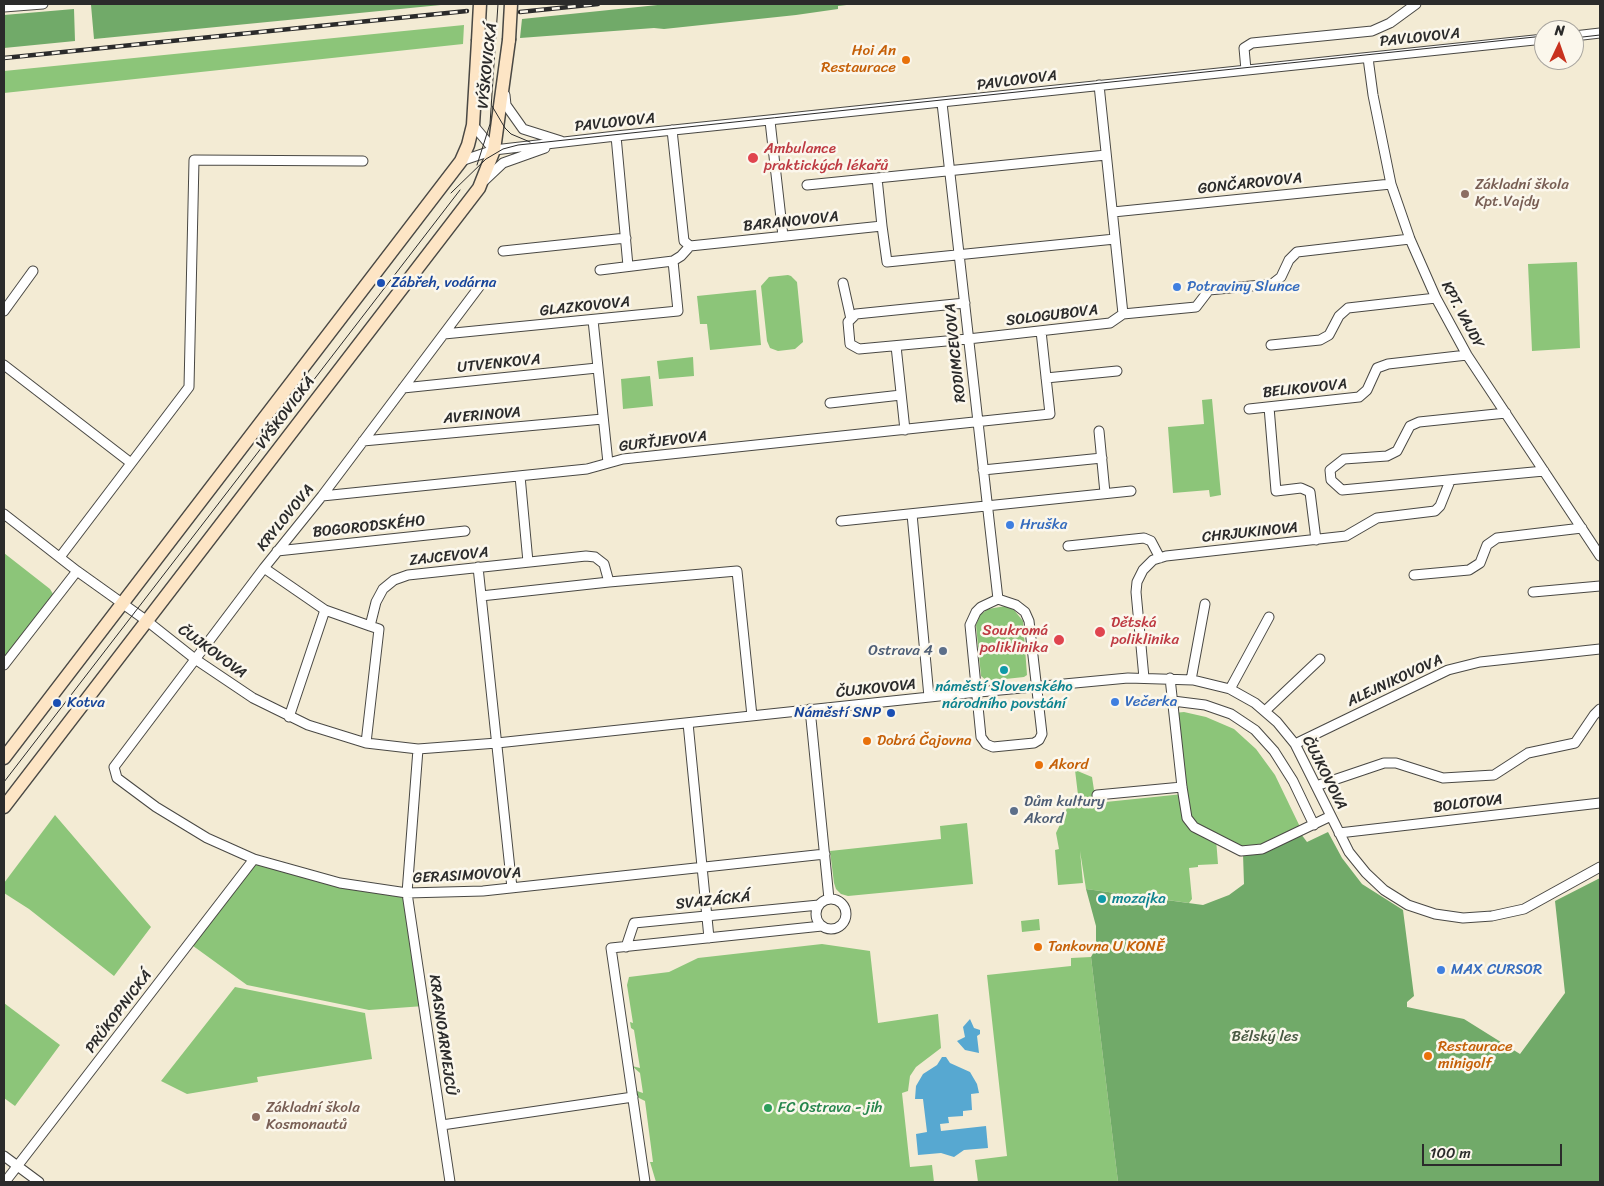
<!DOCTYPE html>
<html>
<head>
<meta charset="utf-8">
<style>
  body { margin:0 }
  #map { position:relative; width:1604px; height:1186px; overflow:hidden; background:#f3ebd4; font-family:Sriracha,sans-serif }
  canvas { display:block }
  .frame { position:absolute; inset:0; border:5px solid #2b2b2b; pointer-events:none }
  .north { position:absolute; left:1534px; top:20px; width:50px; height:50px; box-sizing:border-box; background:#fbf7ec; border:1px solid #a8a59f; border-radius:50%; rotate:3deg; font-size:14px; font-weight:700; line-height:20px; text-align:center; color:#2b2b2b }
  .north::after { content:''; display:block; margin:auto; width:18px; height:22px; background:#c8321e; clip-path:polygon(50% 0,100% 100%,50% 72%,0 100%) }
  .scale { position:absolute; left:1422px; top:1144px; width:140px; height:22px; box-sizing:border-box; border:2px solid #2b2b2b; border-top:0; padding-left:6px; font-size:15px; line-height:18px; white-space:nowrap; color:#2b2b2b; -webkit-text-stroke:4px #fbf7ec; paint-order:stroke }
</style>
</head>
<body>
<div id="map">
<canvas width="1604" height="1186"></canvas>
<div class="frame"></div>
<div class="north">N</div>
<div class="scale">100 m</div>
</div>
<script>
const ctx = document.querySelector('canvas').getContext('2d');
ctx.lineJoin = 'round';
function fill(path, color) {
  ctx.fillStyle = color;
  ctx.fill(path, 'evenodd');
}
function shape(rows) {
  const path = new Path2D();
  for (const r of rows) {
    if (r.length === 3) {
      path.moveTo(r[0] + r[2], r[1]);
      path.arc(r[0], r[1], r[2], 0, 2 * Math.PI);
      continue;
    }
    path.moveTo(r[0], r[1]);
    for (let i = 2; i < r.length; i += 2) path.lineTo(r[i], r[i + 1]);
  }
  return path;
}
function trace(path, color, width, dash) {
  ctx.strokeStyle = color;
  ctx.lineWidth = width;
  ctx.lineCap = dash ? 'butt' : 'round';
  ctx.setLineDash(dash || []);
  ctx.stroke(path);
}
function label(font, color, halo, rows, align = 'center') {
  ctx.font = font + ' Sriracha,sans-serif';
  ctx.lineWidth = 5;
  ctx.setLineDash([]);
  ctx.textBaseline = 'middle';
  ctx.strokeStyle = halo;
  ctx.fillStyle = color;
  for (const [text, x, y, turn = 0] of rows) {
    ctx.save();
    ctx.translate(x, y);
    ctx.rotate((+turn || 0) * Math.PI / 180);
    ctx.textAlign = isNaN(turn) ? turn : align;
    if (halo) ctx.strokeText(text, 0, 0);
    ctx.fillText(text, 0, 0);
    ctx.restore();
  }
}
fill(shape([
  [464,25,463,44,4,93,4,71],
  [1577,262,1580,348,1532,351,1528,264],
  [788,275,791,276,797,282,803,342,795,349,778,351,770,348,767,341,761,286,769,277],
  [756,290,761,345,710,350,707,324,700,324,697,296],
  [693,357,694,376,659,379,657,361],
  [650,376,653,406,623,409,621,379],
  [1212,399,1221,495,1210,497,1209,490,1173,493,1168,427,1204,424,1202,400],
  [4,553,50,589,53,594,4,658],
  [1006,606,1014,610,1023,621,1027,675,1024,677,987,681,981,676,976,625,980,615,988,609],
  [1184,712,1206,717,1234,729,1256,749,1275,775,1302,831,1241,851,1216,839,1218,864,1198,865,1198,867,1189,868,1192,899,1189,903,1086,889,1080,851,1083,883,1058,885,1055,850,1059,849,1056,833,1065,814,1070,797,1078,795,1075,770,1092,777,1096,803,1183,794,1174,713],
  [55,815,151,927,114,976,29,909,4,893,4,883],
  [967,823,973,884,848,896,841,894,836,889,834,883,830,851,941,839,940,826],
  [254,859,290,871,407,893,424,1006,369,1010,247,985,189,943],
  [1039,919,1040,930,1022,932,1021,921],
  [822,944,870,951,878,1023,938,1014,941,1048,916,1067,910,1076,908,1091,902,1093,910,1167,932,1165,934,1182,656,1182,650,1162,653,1162,645,1101,637,1097,637,1091,643,1093,640,1073,632,1066,640,1068,634,1030,631,1028,630,1022,633,1023,627,985,629,977,669,972,698,958],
  [1091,957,1118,1182,978,1182,975,1160,1007,1156,987,975,1071,966,1071,958],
  [235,987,365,1013,372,1059,257,1077,258,1082,187,1094,161,1081],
  [4,1003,60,1045,15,1106,4,1098]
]), '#8cc579');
fill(shape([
  [97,4,451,4,94,39,91,5],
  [667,4,855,4,838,6,838,9,796,15,664,29,654,28,520,38,522,19],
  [74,9,75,41,4,48,4,15],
  [1328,832,1342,858,1362,884,1403,910,1414,996,1407,1002,1407,1007,1464,1019,1520,1054,1565,993,1555,901,1600,878,1600,1182,1118,1182,1091,957,1096,948,1096,926,1086,889,1203,905,1229,895,1244,884,1243,854,1301,834,1307,842]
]), '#71aa69');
fill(shape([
  [970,1019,974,1028,980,1030,980,1034,977,1036,979,1053,965,1050,957,1041,965,1037,963,1027],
  [942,1057,946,1057,950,1063,970,1072,977,1084,979,1093,971,1094,972,1110,963,1111,963,1116,948,1117,949,1123,940,1124,941,1131,986,1126,988,1148,964,1150,954,1157,941,1153,918,1155,916,1134,927,1132,923,1099,915,1099,916,1086,923,1074,937,1065]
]), '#57a8d1');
const street = shape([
  [4,7,43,4],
  [1574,36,1600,33],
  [1368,58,1373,95,1391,184,1410,239,1436,298,1467,355,1600,556],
  [1246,70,1244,48,1252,43,1372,31,1390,23,1416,4],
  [1099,85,1123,314],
  [505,95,506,105,523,129,561,141],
  [942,103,998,599],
  [770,121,783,236],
  [473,125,494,150],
  [672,130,684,241,690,246],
  [616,136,628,266],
  [461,161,494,150,616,136,1544,39],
  [877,178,882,226],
  [485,180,503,163,545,148],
  [807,185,1106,155],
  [1113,212,1391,184],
  [503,251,626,238],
  [600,270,673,261,681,256,690,246,882,226,887,262,1115,239],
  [843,283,851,319],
  [479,287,322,496,264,568,114,767,117,778,156,807,207,838,254,859,340,883,407,893,483,891,825,854],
  [965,303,856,314,848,322,850,344,859,349,968,339,1110,323,1123,314,1196,307,1209,290,1272,284,1281,277,1289,260,1297,252,1410,239],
  [4,311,33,271],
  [593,320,608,463],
  [444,334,678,311,673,261],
  [1271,345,1320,340,1329,335,1339,316,1348,308,1436,298],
  [896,346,905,430],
  [4,365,131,463],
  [1046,378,1117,371],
  [403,388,597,368],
  [830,403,901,395],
  [1269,407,1276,491,1301,488,1310,492,1316,540],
  [1249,409,1359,397,1367,390,1377,368,1388,364,1467,355],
  [1506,413,1419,422,1410,426,1397,451,1387,456,1344,459,1330,470,1331,480,1342,490,1544,471],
  [1099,431,1105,493],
  [363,441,603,419],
  [983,470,1102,458],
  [520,476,528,562],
  [322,496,587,469,623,459,1050,414,1041,331],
  [4,514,77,571,147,621,195,659,253,698,308,725,366,743,418,749,497,743,958,694,1128,678,1193,680,1230,689,1255,703,1277,722,1295,744,1349,852,1366,873,1384,890,1408,905,1435,914,1463,918,1492,916,1524,909,1600,867],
  [912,514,929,697],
  [841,521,1131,491],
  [1068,546,1144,538,1151,541,1160,558],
  [277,551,465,531],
  [60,557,189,387,194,160,363,161],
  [478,567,512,888],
  [264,568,325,610,370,626,376,602,383,589,394,580,408,575,586,556,595,557,604,564,609,582,737,571,752,716],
  [1414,575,1469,570,1480,563,1487,545,1497,538,1582,528],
  [1533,592,1600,586],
  [481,596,609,582],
  [998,599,1016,605,1025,612,1029,621,1042,734,1039,740,1034,743,993,747,986,744,981,737,970,625,976,612,981,607,998,599],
  [4,665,77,571],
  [1144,678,1136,592,1137,582,1143,570,1153,560,1166,556,1346,536,1377,518,1435,511,1440,506,1450,481],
  [1170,678,1182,787,1187,818,1194,827,1241,851,1262,849,1331,816],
  [1191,680,1205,604],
  [1230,689,1269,617],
  [1173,701,1205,705,1231,714,1255,730,1274,751,1293,781,1314,825],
  [810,709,829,899],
  [1265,711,1320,659],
  [289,717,325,610],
  [688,723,709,938],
  [366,743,379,629,370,626],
  [1295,744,1448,670,1480,662,1600,649],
  [418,749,407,893,450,1182],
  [1316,786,1384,763,1396,763,1443,778,1494,775,1528,753,1575,743,1594,715,1600,709],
  [1097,795,1182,787],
  [1339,833,1600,803],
  [831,914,15],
  [626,947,634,923,819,905],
  [442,1125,633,1097],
  [4,1156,39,1182],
  [5,1182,254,859],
  [645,1182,611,948,822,926]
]);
const secondary = shape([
  [4,758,461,161,468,145,473,125,478,41],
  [4,807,479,188,494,150,509,40]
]);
trace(street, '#494844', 11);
trace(secondary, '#494844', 15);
trace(street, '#fff', 9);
trace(secondary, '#fde5c5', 12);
trace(shape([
  [1574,38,1600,35],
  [492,106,505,128,511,134,530,142],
  [477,165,490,124,498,4],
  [451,193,486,159,503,149,518,145,1544,36],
  [4,782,460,190]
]), '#2b2b2b', 1);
const rail = shape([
  [520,12,598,4],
  [4,58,467,11]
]);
trace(rail, '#2b2b2b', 4.5);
trace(rail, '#fbf7ec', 2.5, [8]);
const secondaryBridge = shape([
  [509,40,511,4],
  [478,41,480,4]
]);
trace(secondaryBridge, '#494844', 15, []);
trace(secondaryBridge, '#fde5c5', 12);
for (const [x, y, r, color] of [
  [906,60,5,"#e8710a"],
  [753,158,6,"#e0444e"],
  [1465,194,5,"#8d6e63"],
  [381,283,5,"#1a4fb4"],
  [1177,287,5,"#3f7fe0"],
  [1010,525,5,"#3f7fe0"],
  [1100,632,6,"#e0444e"],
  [1059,640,6,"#e0444e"],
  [943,651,5,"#5c6f8a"],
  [1004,670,5,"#0f9aa8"],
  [1115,702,5,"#3f7fe0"],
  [57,703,5,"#1a4fb4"],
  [891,713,5,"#1a4fb4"],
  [867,741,5,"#e8710a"],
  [1039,765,5,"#e8710a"],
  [1014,811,5,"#5c6f8a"],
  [1102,899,5,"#0f9aa8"],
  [1038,947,5,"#e8710a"],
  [1441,970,5,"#3f7fe0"],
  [1428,1056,5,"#e8710a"],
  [768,1108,5,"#2e9e5b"],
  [256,1117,5,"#8d6e63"]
]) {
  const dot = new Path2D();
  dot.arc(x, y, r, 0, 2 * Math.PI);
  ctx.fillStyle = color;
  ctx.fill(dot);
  trace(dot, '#fbf7ec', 2);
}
label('15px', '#2b2b2b', '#fbf7ec', [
  ["PAVLOVOVA",1420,38,-6],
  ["VÝŠKOVICKÁ",488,66,-84],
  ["PAVLOVOVA",1017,81,-7],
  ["PAVLOVOVA",615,123,-6],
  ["GONČAROVOVA",1250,184,-6],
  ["BARANOVOVA",791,222,-6],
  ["GLAZKOVOVA",585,307,-6],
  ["KPT. VAJDY",1462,315,62],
  ["SOLOGUBOVA",1052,316,-7],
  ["RODIMCEVOVA",956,353,-96],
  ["UTVENKOVA",499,364,-6],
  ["BELIKOVOVA",1305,389,-6],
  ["VÝŠKOVICKÁ",286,413,-53],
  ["AVERINOVA",482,416,-5],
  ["GURŤJEVOVA",663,442,-7],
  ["KRYLOVOVA",286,518,-51],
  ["BOGORODSKÉHO",369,527,-6],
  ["CHRJUKINOVA",1250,533,-6],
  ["ZAJCEVOVA",449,557,-6],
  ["ČUJKOVOVA",212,652,36],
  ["ALEJNIKOVOVA",1395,681,-25],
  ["ČUJKOVOVA",876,689,-6],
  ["ČUJKOVOVA",1324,773,63],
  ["BOLOTOVA",1468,804,-7],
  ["GERASIMOVOVA",467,876,-3],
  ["SVAZÁCKÁ",713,901,-6],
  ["PRŮKOPNICKÁ",119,1012,-53],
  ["KRASNOARMEJCŮ",442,1035,82]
]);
label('15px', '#c56008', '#fbf7ec', [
  ["Hoi An",896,51,"right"],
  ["Restaurace",896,68,"right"],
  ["Dobrá Čajovna",877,741],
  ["Akord",1049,765],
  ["Tankovna U KONĚ",1048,947],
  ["Restaurace",1438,1047],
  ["minigolf",1438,1064]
], 'left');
label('15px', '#be3a42', '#fbf7ec', [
  ["Ambulance",764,149],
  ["praktických lékařů",764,166],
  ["Dětská",1111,623],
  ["poliklinika",1111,640],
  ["Soukromá",1048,631,"right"],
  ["poliklinika",1048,648,"right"]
], 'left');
label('15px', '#785e54', '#fbf7ec', [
  ["Základní škola",1475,185],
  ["Kpt.Vajdy",1475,202],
  ["Základní škola",266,1108],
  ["Kosmonautů",266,1125]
], 'left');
label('15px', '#164399', '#fbf7ec', [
  ["Zábřeh, vodárna",391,283],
  ["Kotva",67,703],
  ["Náměstí SNP",881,713,"right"]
], 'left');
label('15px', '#366cbe', '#fbf7ec', [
  ["Potraviny Slunce",1187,287],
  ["Hruška",1020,525],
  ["Večerka",1125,702],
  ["MAX CURSOR",1451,970]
], 'left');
label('15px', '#4e5e75', '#fbf7ec', [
  ["Ostrava 4",933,651],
  ["Dům kultury",1024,802,"left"],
  ["Akord",1024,819,"left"]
], 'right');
label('15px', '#0d838f', '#fbf7ec', [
  ["náměstí Slovenského",1004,687],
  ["národního povstání",1004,704],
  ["mozajka",1112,899,"left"]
]);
label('15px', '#485942', '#fbf7ec', [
  ["Bělský les",1265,1037]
]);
label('15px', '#27864d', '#fbf7ec', [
  ["FC Ostrava - jih",778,1108]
], 'left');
</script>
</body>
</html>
